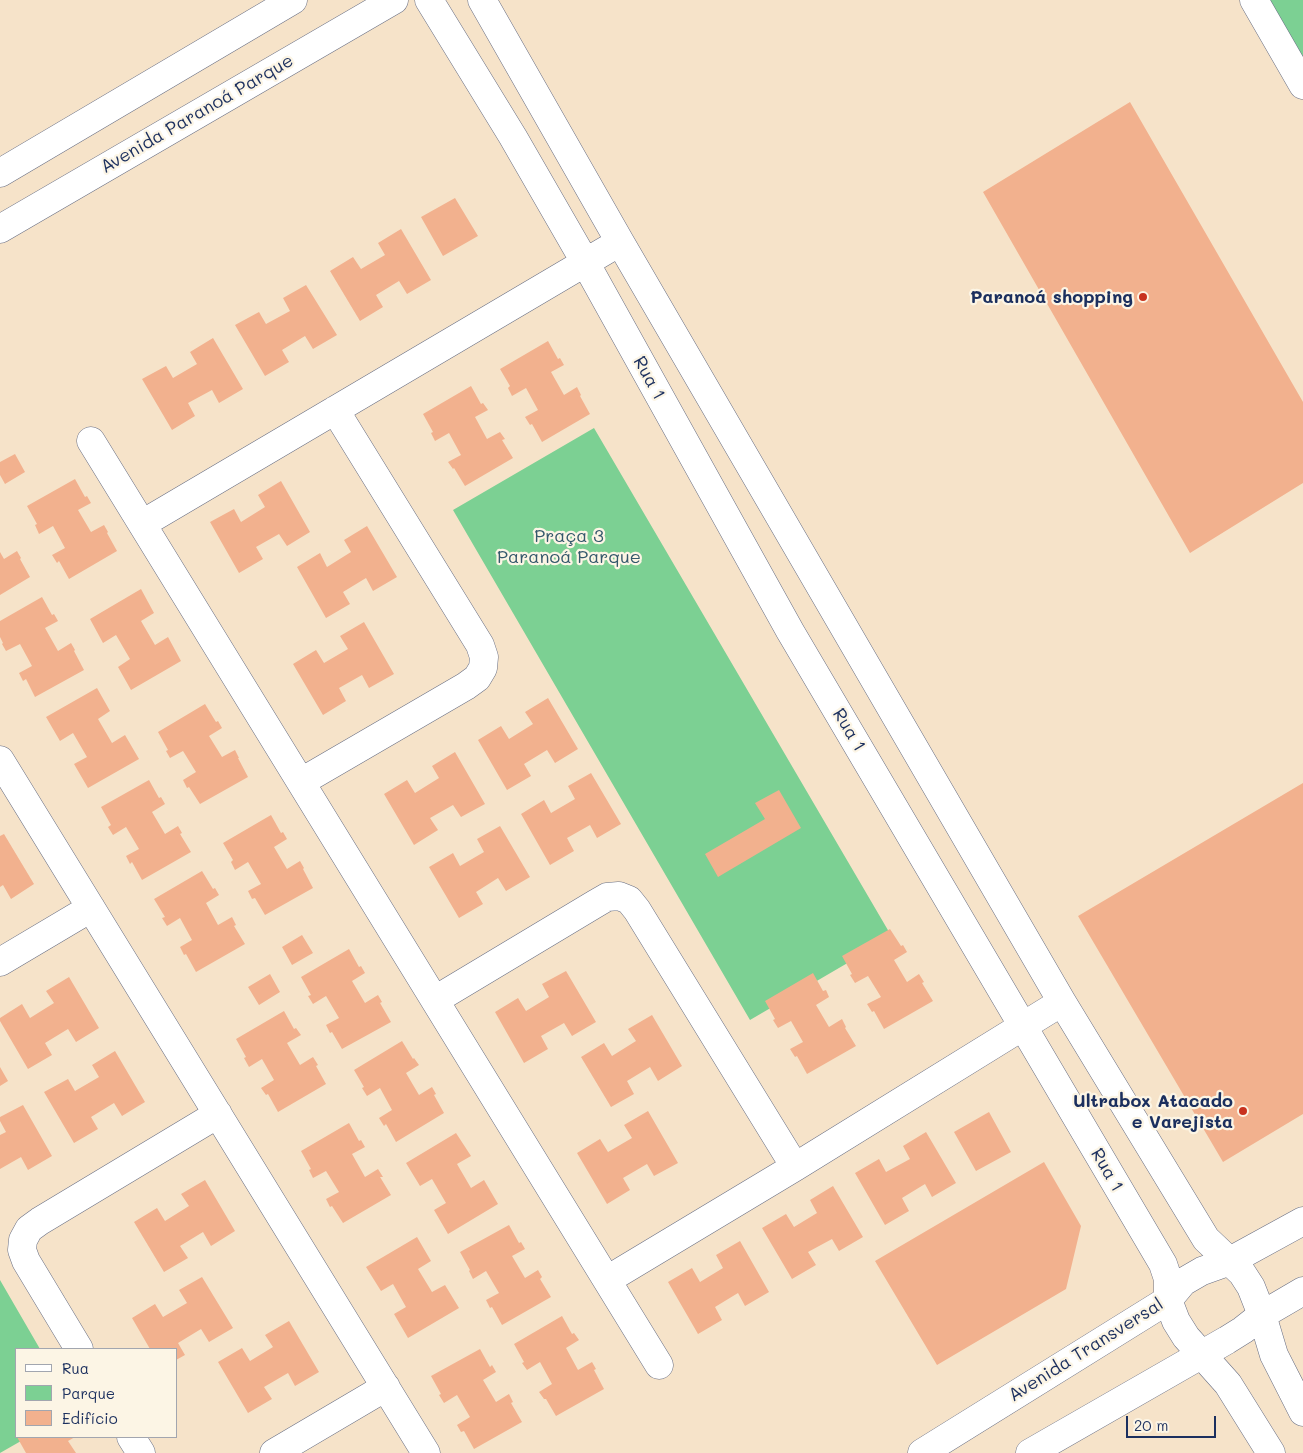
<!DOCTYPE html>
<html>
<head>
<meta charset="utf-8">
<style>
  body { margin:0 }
  #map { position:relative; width:1303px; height:1453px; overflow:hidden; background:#f6e3c9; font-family:Mali,sans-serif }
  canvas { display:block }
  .legend { position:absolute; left:15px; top:1348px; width:162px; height:90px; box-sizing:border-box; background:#fcf5e5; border:1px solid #a2a6af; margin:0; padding:6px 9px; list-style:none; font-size:15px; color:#1b2f5e }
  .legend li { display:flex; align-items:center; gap:10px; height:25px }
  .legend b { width:25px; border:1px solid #a2a6af }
  .scale { position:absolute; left:1126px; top:1416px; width:90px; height:22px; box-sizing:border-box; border:2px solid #1b2f5e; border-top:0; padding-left:6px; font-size:15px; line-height:18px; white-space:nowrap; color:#1b2f5e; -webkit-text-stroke:4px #fcf5e5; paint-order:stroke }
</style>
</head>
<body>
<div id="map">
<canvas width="1303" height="1453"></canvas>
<ul class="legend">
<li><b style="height:6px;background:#fff"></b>Rua</li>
<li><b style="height:14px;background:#7cd093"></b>Parque</li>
<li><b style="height:14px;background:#f2b18e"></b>Edifício</li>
</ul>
<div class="scale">20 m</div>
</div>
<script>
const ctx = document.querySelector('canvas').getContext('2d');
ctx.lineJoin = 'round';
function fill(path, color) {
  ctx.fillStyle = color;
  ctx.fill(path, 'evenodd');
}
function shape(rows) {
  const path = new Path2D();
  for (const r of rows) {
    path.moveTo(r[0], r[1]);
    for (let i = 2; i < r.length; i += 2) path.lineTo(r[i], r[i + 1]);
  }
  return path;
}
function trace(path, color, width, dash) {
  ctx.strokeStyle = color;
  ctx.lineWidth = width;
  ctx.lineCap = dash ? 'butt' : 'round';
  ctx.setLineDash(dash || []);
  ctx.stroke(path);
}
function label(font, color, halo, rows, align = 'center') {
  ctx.font = font + ' Mali,sans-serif';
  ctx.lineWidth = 4.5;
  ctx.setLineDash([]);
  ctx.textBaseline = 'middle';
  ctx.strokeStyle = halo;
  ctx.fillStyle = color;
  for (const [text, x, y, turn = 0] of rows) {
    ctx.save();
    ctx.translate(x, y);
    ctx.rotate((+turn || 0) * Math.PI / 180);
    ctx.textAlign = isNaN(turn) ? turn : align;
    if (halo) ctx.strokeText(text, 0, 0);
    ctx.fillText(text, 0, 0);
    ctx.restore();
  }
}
fill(shape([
  [1266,0,1303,0,1303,63],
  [594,428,892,937,750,1020,453,510],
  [0,1280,40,1349,16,1349,16,1437,28,1437,0,1453]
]), '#7cd093');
fill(shape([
  [1130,102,1303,402,1303,483,1190,553,983,192],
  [455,198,478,236,443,256,421,217],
  [401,229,431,280,407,294,399,281,376,295,383,307,360,321,330,271,353,257,361,269,385,255,378,243],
  [306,285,337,335,313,349,305,336,282,350,289,362,265,376,235,325,259,312,266,324,290,311,283,298],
  [213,338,243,389,219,403,212,390,188,403,195,416,172,430,142,379,166,366,173,378,197,364,190,352],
  [548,341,558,359,560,358,564,365,551,372,564,395,577,387,581,395,580,396,590,414,542,442,532,424,530,425,525,417,538,410,526,388,512,396,508,388,510,386,500,369],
  [471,386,481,404,483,403,488,410,475,417,487,439,500,432,505,439,502,440,513,458,465,486,454,468,453,469,448,462,461,455,449,433,435,441,431,433,433,432,423,414],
  [15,454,25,472,5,484,0,475,0,462],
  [75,479,85,497,87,496,91,503,78,510,91,532,104,525,108,532,107,533,117,551,69,579,59,561,57,563,52,555,65,548,53,526,39,534,35,525,37,524,27,506],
  [281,481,310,532,287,546,279,534,256,547,263,559,239,573,210,522,234,509,241,522,265,507,258,495],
  [367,526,397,577,373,591,366,578,343,592,350,604,326,618,297,567,320,553,327,567,351,552,344,540],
  [17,551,21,558,20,559,30,577,0,595,0,552,4,559],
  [141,589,154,613,141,621,155,645,168,637,181,661,131,690,118,667,130,659,116,635,103,643,90,619],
  [42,597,52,615,54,614,58,621,45,628,58,651,71,643,75,650,74,651,84,670,35,697,26,679,23,681,19,673,32,666,20,644,6,651,2,644,3,643,0,637,0,621],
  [364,622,394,674,369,688,362,675,339,688,346,701,323,715,293,664,316,650,324,663,348,649,340,636],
  [97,688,110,711,98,719,112,743,125,735,139,759,88,788,74,764,87,757,73,733,60,741,46,717],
  [548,698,578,749,555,763,547,750,524,764,531,776,507,790,478,740,501,726,509,739,533,724,525,712],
  [205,704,216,722,218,721,222,728,209,736,222,757,235,750,239,758,238,758,248,777,200,804,189,787,187,788,183,780,196,772,183,751,170,758,166,751,168,750,158,732],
  [455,752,485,804,461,817,453,805,430,818,438,830,414,845,384,794,407,780,415,793,439,778,432,766],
  [591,773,621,824,597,838,590,825,567,838,574,851,550,865,521,814,544,800,551,813,575,799,568,786],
  [149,780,159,798,161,797,165,804,152,812,165,834,178,826,182,833,180,834,191,852,142,880,132,862,130,864,126,856,139,849,126,827,113,835,108,827,111,825,101,807],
  [1303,783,1303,1114,1223,1162,1078,916],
  [779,790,801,828,718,877,705,854,765,819,755,803],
  [271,815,281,833,283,832,287,839,274,847,287,869,300,861,304,868,303,869,313,888,265,915,255,898,252,899,248,891,261,884,248,862,235,870,231,862,233,860,223,843],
  [500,826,530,877,506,891,498,878,476,892,483,904,459,918,429,867,453,853,460,866,484,852,477,839],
  [4,834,34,884,11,899,3,885,0,887,0,836],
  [202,871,213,889,215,888,219,895,206,903,218,925,232,917,236,925,234,926,245,944,196,972,186,954,184,955,180,947,192,940,180,918,167,926,162,918,165,917,154,899],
  [890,929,901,946,903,945,907,952,894,960,907,982,919,974,924,982,922,983,933,1001,884,1029,874,1011,872,1012,867,1004,881,997,868,976,855,983,850,975,852,974,842,956],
  [302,935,313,953,292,965,282,947],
  [349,949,359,967,361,966,365,973,352,981,365,1003,378,995,382,1002,380,1003,391,1022,342,1049,332,1032,330,1033,326,1025,339,1018,326,996,313,1004,308,996,311,995,301,977],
  [566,971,596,1022,572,1036,564,1023,541,1036,548,1049,524,1063,495,1012,518,998,526,1011,549,997,542,984],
  [813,973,823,991,826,990,829,997,816,1005,829,1027,842,1019,846,1027,845,1028,856,1046,807,1074,797,1056,795,1057,790,1049,803,1042,791,1021,778,1028,773,1020,775,1019,765,1001],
  [270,974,280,992,259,1005,248,987],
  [69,977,99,1028,76,1042,68,1029,45,1043,52,1055,28,1069,0,1021,0,1018,22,1004,30,1018,54,1003,46,991],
  [284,1011,294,1029,296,1028,301,1035,287,1043,300,1065,313,1057,318,1065,316,1066,326,1084,278,1112,268,1094,266,1095,261,1088,274,1080,262,1059,249,1067,244,1058,246,1057,236,1039],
  [652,1015,682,1066,658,1081,650,1067,627,1081,634,1094,611,1107,581,1057,604,1043,612,1056,636,1041,628,1029],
  [402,1041,413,1059,414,1058,419,1065,406,1073,419,1095,432,1087,436,1094,434,1095,444,1113,396,1142,386,1124,384,1126,379,1118,392,1110,380,1088,367,1096,362,1088,364,1087,354,1070],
  [115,1051,145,1102,122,1116,114,1103,91,1117,98,1129,74,1143,44,1092,68,1079,75,1091,99,1077,92,1065],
  [0,1067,8,1081,0,1086],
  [23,1105,52,1156,28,1170,21,1157,0,1169,0,1135,6,1132,0,1121,0,1117],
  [648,1111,678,1163,654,1176,647,1164,623,1178,630,1190,607,1204,577,1153,600,1139,608,1152,632,1138,624,1125],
  [989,1112,1011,1152,976,1171,954,1132],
  [349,1123,359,1141,361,1140,365,1147,352,1154,365,1177,378,1169,383,1177,380,1177,391,1195,343,1223,332,1206,330,1207,326,1199,339,1192,326,1171,313,1178,309,1170,311,1169,301,1151],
  [926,1132,956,1183,932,1197,925,1184,902,1198,909,1211,885,1225,855,1173,879,1159,886,1172,910,1159,903,1146],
  [456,1133,471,1156,457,1164,471,1188,484,1180,498,1204,448,1234,434,1210,446,1203,432,1179,420,1186,406,1163],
  [1044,1162,1081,1226,1066,1289,937,1365,875,1261],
  [205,1180,235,1231,211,1246,203,1232,180,1246,188,1258,164,1272,134,1222,157,1208,165,1221,189,1206,181,1194],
  [833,1186,863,1237,839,1251,832,1239,808,1252,816,1265,792,1279,762,1228,786,1214,794,1227,817,1213,810,1200],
  [509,1225,519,1243,521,1242,525,1249,512,1256,525,1278,538,1270,542,1277,540,1279,551,1297,502,1325,492,1307,490,1308,486,1300,499,1293,486,1271,473,1279,469,1271,470,1270,460,1252],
  [417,1237,431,1261,418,1269,432,1292,445,1285,459,1308,408,1338,394,1314,406,1307,393,1284,381,1291,366,1267],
  [740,1241,769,1292,745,1306,738,1293,715,1307,722,1320,698,1334,668,1282,692,1268,700,1282,723,1268,716,1255],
  [202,1277,233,1328,209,1342,201,1329,178,1343,185,1355,176,1360,176,1349,150,1349,132,1318,155,1304,163,1317,187,1303,179,1290],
  [562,1316,572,1334,574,1333,579,1340,566,1348,578,1370,592,1362,596,1369,594,1370,604,1389,556,1416,546,1399,544,1399,539,1392,552,1384,540,1362,527,1370,522,1363,524,1362,514,1344],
  [289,1321,319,1372,295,1386,288,1373,264,1387,272,1399,248,1413,218,1362,242,1348,250,1361,273,1347,265,1335],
  [480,1349,490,1367,492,1365,496,1372,483,1380,496,1402,509,1394,513,1402,511,1403,522,1422,474,1449,464,1431,461,1432,457,1425,470,1417,457,1395,444,1403,439,1395,441,1394,431,1376],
  [17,1437,75,1437,68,1441,76,1453,26,1453]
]), '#f2b18e');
const minor = shape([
  [429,0,513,137,585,262,790,631,1163,1264,1168,1279,1168,1300,1176,1321,1186,1337,1228,1384,1271,1453],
  [482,0,620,242,1062,1002,1206,1239,1242,1273,1251,1287,1262,1315,1274,1355,1303,1412],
  [0,173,293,0],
  [0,229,394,0],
  [91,441,659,1365],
  [142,524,620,242],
  [0,760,426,1453],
  [301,782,466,686,477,678,483,668,484,657,480,645,335,410],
  [0,962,91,908],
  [435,1000,595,904,607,897,619,896,629,900,637,910,795,1167],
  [607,1280,795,1167,1062,1002],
  [79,1349,26,1261,22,1250,23,1240,29,1229,40,1221,218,1114],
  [131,1437,141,1453],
  [274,1453,386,1387],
  [922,1453,1168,1300,1183,1282,1202,1271,1230,1261,1303,1221],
  [1030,1453,1227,1340,1243,1330,1262,1315,1303,1291]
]);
const tertiary = shape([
  [1254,0,1303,85]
]);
trace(minor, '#686e83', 29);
trace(tertiary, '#686e83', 29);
trace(minor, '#fff', 28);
trace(tertiary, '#fff', 28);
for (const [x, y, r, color] of [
  [1143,297,5,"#c8321e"],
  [1243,1111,5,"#c8321e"]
]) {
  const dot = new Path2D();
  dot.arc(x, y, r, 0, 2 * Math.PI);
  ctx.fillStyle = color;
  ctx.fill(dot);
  trace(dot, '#fcf5e5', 2);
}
label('18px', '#1b2f5e', '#fcf5e5', [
  ["Avenida Paranoá Parque",197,114,-30],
  ["Rua 1",649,378,61],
  ["Rua 1",849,730,59],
  ["Rua 1",1107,1170,60],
  ["Avenida Transversal",1086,1350,-32]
]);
label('bold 18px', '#1b2f5e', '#fcf5e5', [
  ["Paranoá shopping",1133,297],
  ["Ultrabox Atacado",1233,1101],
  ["e Varejista",1233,1122]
], 'right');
label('18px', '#33576b', '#fcf5e5', [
  ["Praça 3",569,536],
  ["Paranoá Parque",569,557]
]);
</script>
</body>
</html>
